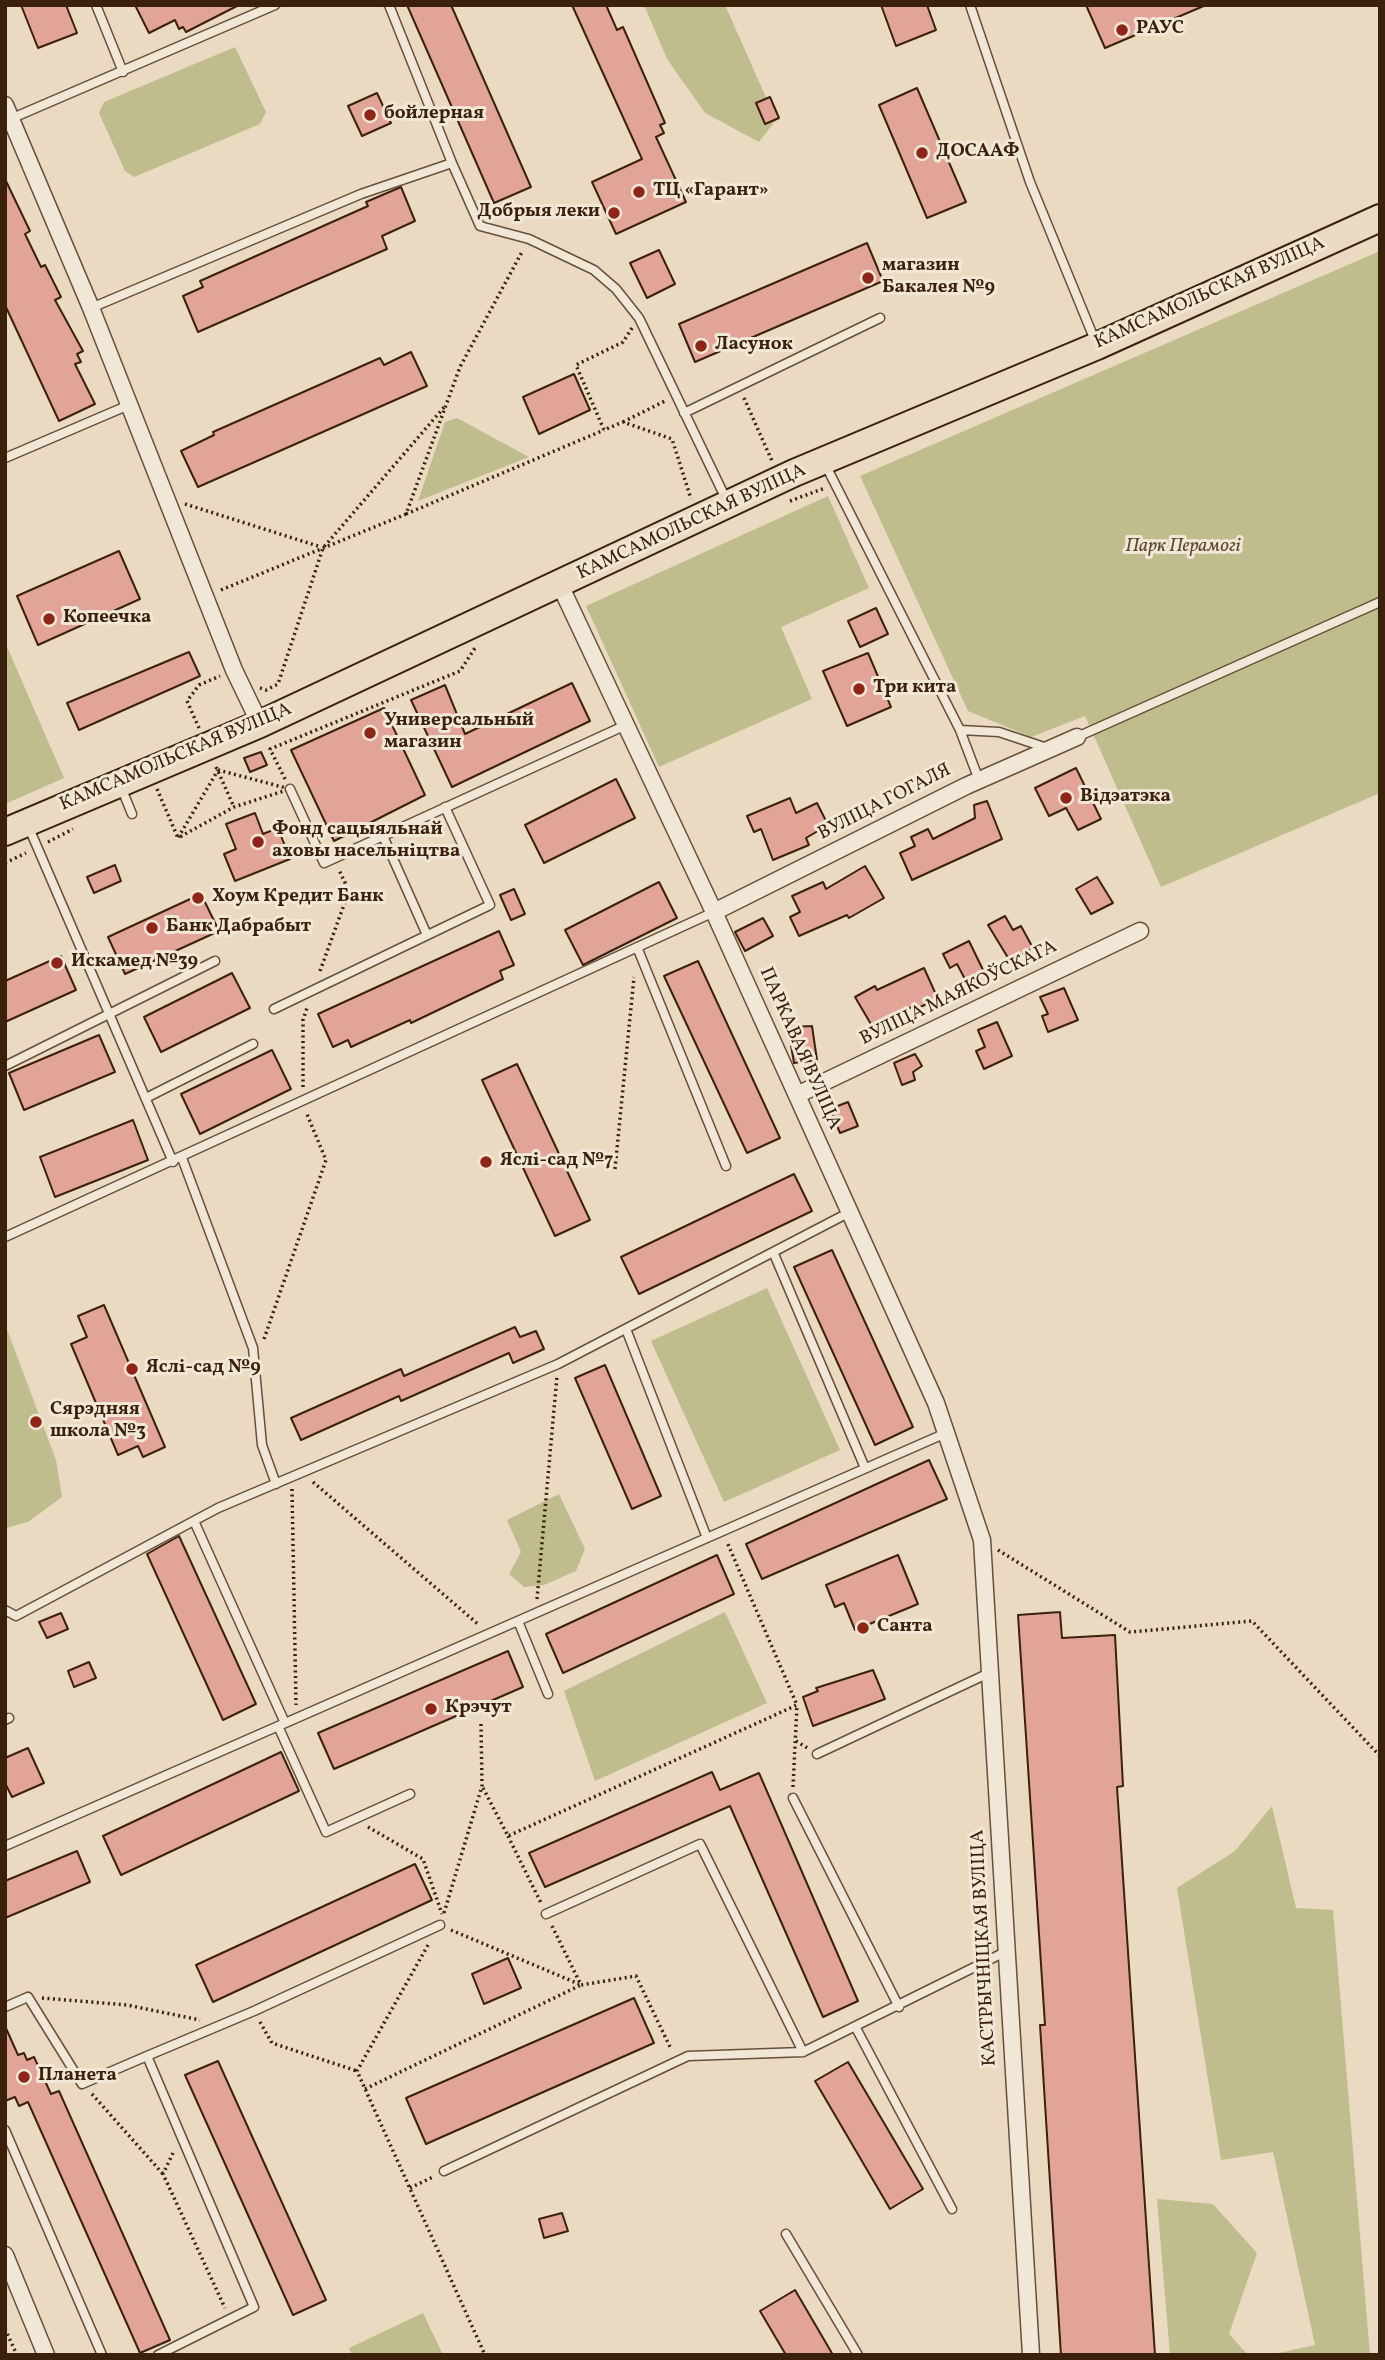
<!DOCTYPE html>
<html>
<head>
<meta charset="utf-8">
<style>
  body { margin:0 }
  #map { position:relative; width:1385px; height:2360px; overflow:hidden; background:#eadac1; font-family:Vollkorn,serif }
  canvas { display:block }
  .frame { position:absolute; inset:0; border:7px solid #3b210c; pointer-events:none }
</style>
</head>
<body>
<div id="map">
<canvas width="1385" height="2360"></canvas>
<div class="frame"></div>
</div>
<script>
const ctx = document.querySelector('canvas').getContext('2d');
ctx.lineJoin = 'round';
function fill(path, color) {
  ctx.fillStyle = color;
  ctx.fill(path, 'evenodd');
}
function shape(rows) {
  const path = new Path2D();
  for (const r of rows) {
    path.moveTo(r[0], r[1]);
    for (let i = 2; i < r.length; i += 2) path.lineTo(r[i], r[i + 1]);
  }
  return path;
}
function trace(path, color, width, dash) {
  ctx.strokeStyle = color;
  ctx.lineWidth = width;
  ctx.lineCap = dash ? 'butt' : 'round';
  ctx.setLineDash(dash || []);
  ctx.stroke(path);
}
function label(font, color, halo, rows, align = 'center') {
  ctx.font = font + ' Vollkorn,serif';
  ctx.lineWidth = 6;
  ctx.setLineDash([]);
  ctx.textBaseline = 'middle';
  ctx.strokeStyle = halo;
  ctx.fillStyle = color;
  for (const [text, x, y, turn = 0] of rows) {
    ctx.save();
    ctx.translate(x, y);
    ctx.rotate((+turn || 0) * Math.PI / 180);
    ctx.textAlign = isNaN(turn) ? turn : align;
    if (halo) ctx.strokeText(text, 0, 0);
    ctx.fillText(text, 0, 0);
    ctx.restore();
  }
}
fill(shape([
  [644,5,725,5,776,120,759,142,705,113,667,59],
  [235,47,266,112,260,124,134,177,125,171,99,113,104,102],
  [1380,251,1380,793,1161,887,1085,716,1031,737,968,711,860,476],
  [457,418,529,457,418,501,445,422],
  [828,496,869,588,781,627,812,699,659,767,586,606],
  [5,642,64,778,5,804],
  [767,1288,840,1450,724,1502,651,1341],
  [5,1324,56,1460,62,1497,28,1522,6,1528],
  [559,1494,585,1549,576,1571,544,1585,524,1587,509,1574,521,1552,507,1520],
  [725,1612,767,1703,595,1781,564,1691],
  [1272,1806,1296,1908,1333,1910,1370,2355,1270,2355,1315,2345,1273,2152,1221,2160,1177,1888,1235,1851],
  [1157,2199,1213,2204,1257,2253,1229,2334,1248,2355,1170,2355],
  [423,2313,442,2353,352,2355,349,2348]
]), '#bfbd8d');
const building = shape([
  [21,5,66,5,77,33,38,48,21,5],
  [135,5,239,5,186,32,183,27,179,29,175,20,149,33,135,5],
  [407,5,451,5,531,187,494,203,407,5],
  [572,5,606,5,617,30,623,27,665,123,660,125,664,133,656,137,686,202,616,234,592,182,642,159,572,5],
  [881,5,927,5,936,30,896,46,881,5],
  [1086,5,1206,5,1105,48,1086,5],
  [917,88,966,202,927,218,879,105,917,88],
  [377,93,391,123,362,136,348,106,377,93],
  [770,97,779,118,765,124,756,103,770,97],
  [5,179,30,231,25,234,41,267,45,265,61,297,55,300,83,351,77,354,81,362,75,364,95,404,59,421,5,305,5,179],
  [401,187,415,221,382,236,387,249,198,332,183,296,203,287,200,281,368,206,366,202,401,187],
  [867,243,883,281,695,362,679,324,867,243],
  [659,250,675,284,647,298,630,263,659,250],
  [411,352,427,386,198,487,181,451,214,435,213,432,380,358,384,365,411,352],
  [574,374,590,410,539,434,523,397,574,374],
  [119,551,140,599,38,645,17,596,119,551],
  [876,608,888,634,860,647,848,621,876,608],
  [189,652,200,676,79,730,67,703,189,652],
  [868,653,891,707,847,726,823,671,868,653],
  [572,683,590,721,452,787,411,700,445,685,465,734,572,683],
  [384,708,425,795,334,841,291,750,384,708],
  [261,752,267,765,250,772,244,758,261,752],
  [1076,768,1101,819,1078,830,1066,808,1049,816,1035,788,1076,768],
  [616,779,635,818,544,863,525,825,616,779],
  [790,798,796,813,817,803,828,825,806,838,809,845,773,860,761,829,754,832,747,816,790,798],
  [987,801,1002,839,912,880,900,853,915,846,911,837,928,829,933,839,975,818,974,805,987,801],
  [255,813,263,834,278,828,290,859,235,881,224,854,236,849,226,824,255,813],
  [115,865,121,881,94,893,87,877,115,865],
  [865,866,884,898,849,918,847,915,799,936,790,917,800,912,792,896,823,882,826,889,865,866],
  [1097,877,1113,903,1091,914,1076,889,1097,877],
  [659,882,677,918,583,965,565,930,659,882],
  [514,889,525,914,511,920,500,895,514,889],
  [201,894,219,931,125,974,108,937,201,894],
  [1005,916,1013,930,1021,926,1033,948,1010,961,988,925,1005,916],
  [763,918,773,936,745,951,735,932,763,918],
  [499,931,514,965,500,971,503,979,411,1023,410,1020,351,1047,348,1040,333,1047,318,1014,499,931],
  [969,941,985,974,967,983,957,964,950,968,943,954,969,941],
  [61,956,76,990,5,1022,5,981,61,956],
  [698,961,780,1138,747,1153,664,976,698,961],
  [924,968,938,999,918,1008,916,1004,875,1031,855,997,875,986,877,990,924,968],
  [232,973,250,1008,161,1052,144,1017,232,973],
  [1064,988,1078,1020,1048,1032,1042,1016,1048,1014,1040,997,1064,988],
  [997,1022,1012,1056,984,1069,976,1051,985,1047,978,1030,997,1022],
  [812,1026,817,1060,794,1063,788,1027,812,1026],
  [99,1035,115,1072,24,1110,9,1073,99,1035],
  [272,1050,291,1089,200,1134,181,1094,272,1050],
  [915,1054,922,1066,913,1072,915,1080,902,1085,894,1063,915,1054],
  [517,1064,590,1220,555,1236,482,1080,517,1064],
  [848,1102,858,1126,840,1133,830,1109,848,1102],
  [133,1120,148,1160,55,1197,40,1157,133,1120],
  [794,1174,812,1211,639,1294,621,1257,794,1174],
  [832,1250,913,1427,875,1445,794,1267,832,1250],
  [104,1305,165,1447,143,1457,138,1446,118,1455,71,1344,87,1337,78,1316,104,1305],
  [515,1327,520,1337,536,1331,544,1349,513,1363,509,1353,401,1401,399,1396,301,1440,291,1418,401,1369,404,1376,515,1327],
  [605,1365,661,1496,632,1509,575,1378,605,1365],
  [929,1460,947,1499,762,1579,746,1544,929,1460],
  [179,1536,256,1704,223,1720,147,1554,179,1536],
  [717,1555,734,1594,563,1673,546,1634,717,1555],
  [898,1555,918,1604,855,1630,844,1603,835,1607,826,1585,898,1555],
  [1060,1612,1062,1638,1115,1635,1123,1786,1117,1787,1155,2355,1061,2355,1040,2025,1045,2025,1018,1615,1060,1612],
  [61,1613,68,1629,47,1638,39,1622,61,1613],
  [508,1651,523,1687,334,1769,318,1733,508,1651],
  [89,1662,96,1678,74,1687,68,1671,89,1662],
  [873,1670,885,1699,813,1726,803,1697,818,1691,816,1688,873,1670],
  [28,1748,44,1783,12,1797,5,1783,5,1758,28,1748],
  [281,1752,299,1791,121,1875,103,1836,281,1752],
  [712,1772,720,1790,759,1773,858,2001,823,2017,730,1806,545,1887,529,1853,712,1772],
  [77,1851,90,1882,5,1918,5,1881,77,1851],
  [415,1864,432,1900,213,2002,196,1965,415,1864],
  [508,1958,521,1988,484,2004,472,1974,508,1958],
  [634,1998,654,2043,426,2144,406,2098,634,1998],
  [5,2026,18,2055,24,2053,27,2060,34,2057,51,2094,59,2091,170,2340,140,2353,28,2102,19,2106,15,2097,5,2101,5,2026],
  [218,2061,326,2300,293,2315,185,2075,218,2061],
  [848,2062,923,2189,890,2209,815,2081,848,2062],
  [562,2213,568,2231,544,2238,539,2219,562,2213],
  [795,2290,833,2355,786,2355,760,2311,795,2290]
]);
fill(building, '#e2a498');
trace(building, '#3b210c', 2);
const lane = shape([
  [96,5,123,72],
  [389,5,452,163,480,226,529,239,594,270,616,289,639,318,726,499],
  [970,5,1030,182,1096,343],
  [8,120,275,5],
  [91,308,361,194,452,163],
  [684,413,880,318],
  [5,458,129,405],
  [826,466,960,730,999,732,1047,748],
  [960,730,979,780],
  [1077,737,1380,602],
  [121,787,132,814],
  [290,789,324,863,626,725],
  [29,828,173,1162],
  [383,836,427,935],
  [637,947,726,1166],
  [274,1009,490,905,445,807],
  [5,1066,215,961],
  [146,1098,253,1044],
  [182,1158,253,1348,262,1445,276,1484],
  [5,1237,714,912],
  [774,1254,865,1468],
  [626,1329,707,1538],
  [194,1521,285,1723],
  [5,1610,16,1616,218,1508,558,1364,850,1212],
  [518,1621,548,1694],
  [5,1720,9,1718],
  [278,1726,326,1832,410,1794],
  [817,1754,989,1673],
  [793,1798,899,2007],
  [5,1846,946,1433],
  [546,1914,700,1844,803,2052,1005,1952],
  [5,2007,28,1997,82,2084,147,2056],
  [856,2028,952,2209],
  [5,2130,102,2355],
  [444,2171,688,2056,803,2052],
  [786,2234,858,2355],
  [158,2355,254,2307,147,2056,254,2011,440,1925]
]);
const street = shape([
  [5,105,91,308,234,670,260,724],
  [559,583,714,912,936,1403,982,1540,1031,2355],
  [714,912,966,786,1077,737],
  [797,1095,1140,931],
  [5,2255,46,2355]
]);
const primary = shape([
  [5,832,260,724,794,473,1097,346,1380,218]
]);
trace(lane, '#674f39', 11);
trace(street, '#674f39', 19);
trace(primary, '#3b210c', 30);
trace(shape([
  [632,328,623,342,576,365,604,430,623,422,672,439,691,499],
  [744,398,772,461],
  [623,422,665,401],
  [790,501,825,488],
  [185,504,321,547],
  [406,514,604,430],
  [221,590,406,514,460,367,523,250],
  [260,688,266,690,278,684,323,548,446,405],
  [199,728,187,701,199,685,220,676],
  [216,767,234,807],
  [218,770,290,789,234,807,178,838,218,770],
  [285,779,270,749,460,671,475,648],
  [157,789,178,838],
  [48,842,73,829],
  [5,863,26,853],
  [320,971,349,891,339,870],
  [303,1087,303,1020,307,1008],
  [615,1169,634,977],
  [264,1339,326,1160,306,1112],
  [313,1482,479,1625],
  [292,1489,296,1705],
  [998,1550,1130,1632,1252,1621,1380,1756],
  [537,1599,557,1376],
  [796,1741,809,1749],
  [793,1787,797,1705],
  [483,1788,508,1836,797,1705,727,1542],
  [368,1827,423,1859,442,1914],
  [508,1836,541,1903],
  [444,1913,482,1786,481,1724],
  [552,1926,581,1985,636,1976,671,2049],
  [451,1930,579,1984],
  [428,1945,357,2071,485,2355],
  [42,1998,127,2005,200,2020],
  [260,2022,272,2043,357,2071],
  [365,2089,581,1985],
  [92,2094,163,2174],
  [173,2153,163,2174,225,2308],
  [410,2188,433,2177],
  [5,2329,17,2355]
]), '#3b210c', 3.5, [2, 3.5]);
trace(lane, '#f1e7d7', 8);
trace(street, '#f1e7d7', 16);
trace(primary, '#eadac1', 26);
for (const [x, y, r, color] of [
  [1122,30,7,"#8f2418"],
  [370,115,7,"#8f2418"],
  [922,153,7,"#8f2418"],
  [639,192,7,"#8f2418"],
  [614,213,7,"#8f2418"],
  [868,278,7,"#8f2418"],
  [701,346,7,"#8f2418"],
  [49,619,7,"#8f2418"],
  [859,689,7,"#8f2418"],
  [370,733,7,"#8f2418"],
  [1066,798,7,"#8f2418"],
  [258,842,7,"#8f2418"],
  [198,898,7,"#8f2418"],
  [152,928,7,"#8f2418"],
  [57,963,7,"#8f2418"],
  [486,1162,7,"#8f2418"],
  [132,1369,7,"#8f2418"],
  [36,1422,7,"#8f2418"],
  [863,1628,7,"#8f2418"],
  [431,1709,7,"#8f2418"],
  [24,2077,7,"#8f2418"]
]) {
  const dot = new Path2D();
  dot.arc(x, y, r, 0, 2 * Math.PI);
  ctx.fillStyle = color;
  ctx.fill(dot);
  trace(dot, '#f1e7d7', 2.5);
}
label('bold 19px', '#3b210c', '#f1e7d7', [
  ["РАУС",1136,30],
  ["бойлерная",384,115],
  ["ДОСААФ",936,153],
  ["ТЦ «Гарант»",653,192],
  ["Добрыя леки",600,213,"right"],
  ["магазин",882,267],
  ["Бакалея №9",882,289],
  ["Ласунок",715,346],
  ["Копеечка",63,619],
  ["Три кита",873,689],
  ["Универсальный",384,722],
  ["магазин",384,744],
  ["Відэатэка",1080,798],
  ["Фонд сацыяльнай",272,831],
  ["аховы насельніцтва",272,853],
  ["Хоум Кредит Банк",212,898],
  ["Банк Дабрабыт",166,928],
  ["Искамед №39",71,963],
  ["Яслі-сад №7",500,1162],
  ["Яслі-сад №9",146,1369],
  ["Сярэдняя",50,1411],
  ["школа №3",50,1433],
  ["Санта",877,1628],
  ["Крэчут",445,1709],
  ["Планета",38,2077]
], 'left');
label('19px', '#3b210c', '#f1e7d7', [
  ["КАМСАМОЛЬСКАЯ ВУЛІЦА",1210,294,-24],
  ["КАМСАМОЛЬСКАЯ ВУЛІЦА",692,523,-25],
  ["КАМСАМОЛЬСКАЯ ВУЛІЦА",176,758,-23],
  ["ВУЛІЦА ГОГАЛЯ",885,803,-27],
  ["ВУЛІЦА МАЯКОЎСКАГА",959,994,-26],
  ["ПАРКАВАЯ ВУЛІЦА",799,1049,66],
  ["КАСТРЫЧНІЦКАЯ ВУЛІЦА",985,1948,-93]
]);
label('italic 19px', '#5c482c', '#f1e7d7', [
  ["Парк Перамогі",1183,548]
]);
</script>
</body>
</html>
